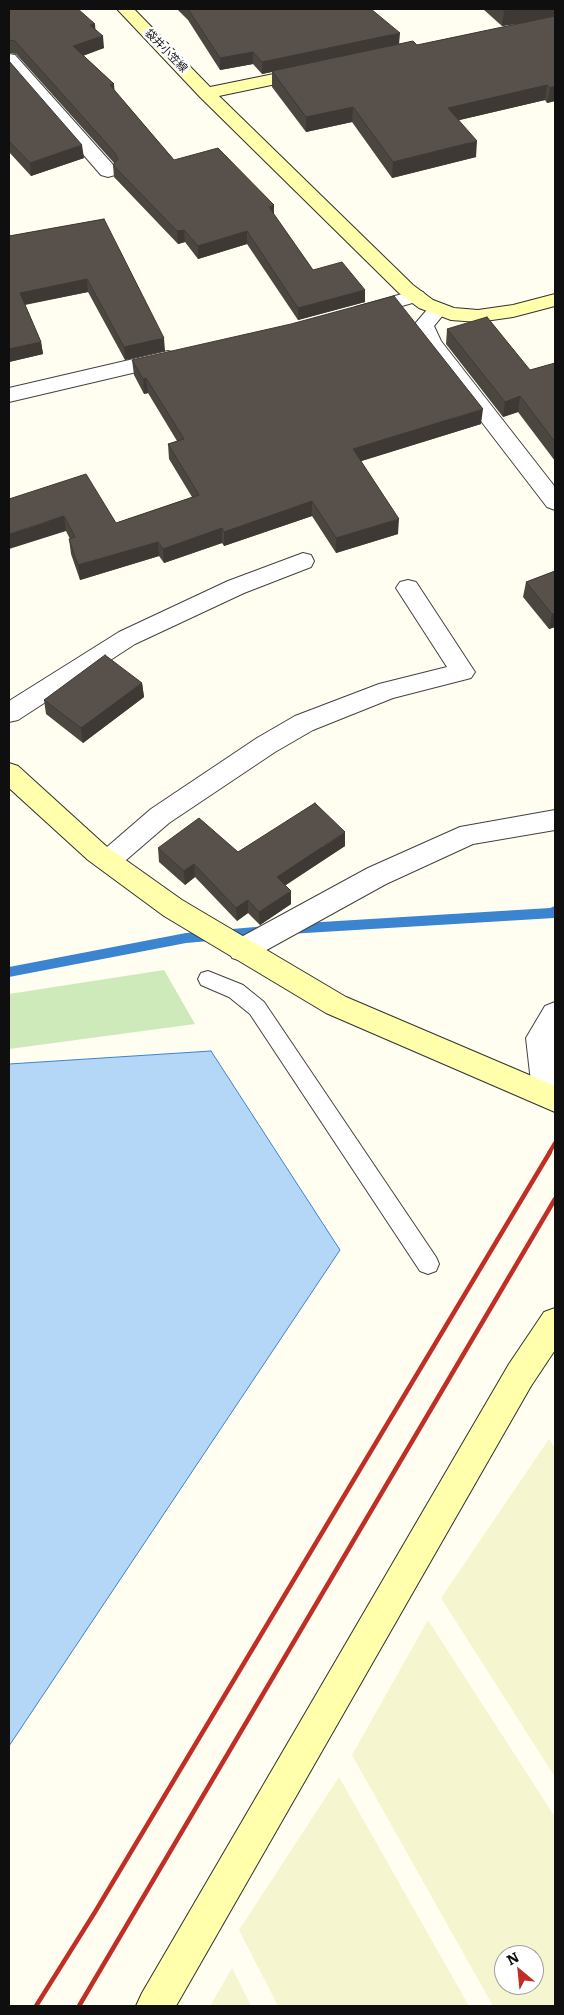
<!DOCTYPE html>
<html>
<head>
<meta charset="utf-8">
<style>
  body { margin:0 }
  #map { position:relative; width:564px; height:2015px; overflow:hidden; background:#fffef1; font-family:Literata,serif }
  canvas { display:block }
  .frame { position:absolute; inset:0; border:10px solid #0f0f0f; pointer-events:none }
  .north { position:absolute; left:494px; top:1945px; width:50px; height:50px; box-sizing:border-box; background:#fff; border:1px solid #9f9f9f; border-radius:50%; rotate:332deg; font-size:14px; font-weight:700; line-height:20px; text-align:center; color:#0f0f0f }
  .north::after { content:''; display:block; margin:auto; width:18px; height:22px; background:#c12e25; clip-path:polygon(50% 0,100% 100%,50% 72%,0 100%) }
</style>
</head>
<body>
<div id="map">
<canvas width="564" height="2015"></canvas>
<div class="frame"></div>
<div class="north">N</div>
</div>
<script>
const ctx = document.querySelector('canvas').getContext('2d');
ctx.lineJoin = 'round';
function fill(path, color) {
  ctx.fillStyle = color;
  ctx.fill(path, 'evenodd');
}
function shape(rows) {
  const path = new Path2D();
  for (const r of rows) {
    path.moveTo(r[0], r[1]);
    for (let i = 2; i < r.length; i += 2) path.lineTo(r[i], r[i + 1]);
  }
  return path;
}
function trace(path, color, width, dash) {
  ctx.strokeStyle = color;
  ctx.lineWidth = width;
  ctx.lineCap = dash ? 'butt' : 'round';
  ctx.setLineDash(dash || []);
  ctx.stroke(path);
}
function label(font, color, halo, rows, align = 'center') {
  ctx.font = font + ' Literata,"Noto Sans JP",serif';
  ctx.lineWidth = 5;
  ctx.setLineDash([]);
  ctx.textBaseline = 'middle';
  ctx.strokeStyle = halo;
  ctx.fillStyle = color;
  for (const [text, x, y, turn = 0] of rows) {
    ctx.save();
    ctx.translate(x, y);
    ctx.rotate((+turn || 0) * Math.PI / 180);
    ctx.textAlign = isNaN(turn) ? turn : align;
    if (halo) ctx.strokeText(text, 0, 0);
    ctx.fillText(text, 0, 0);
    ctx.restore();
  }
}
fill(shape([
  [549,1439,555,1448,555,1777,441,1598],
  [428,1620,555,1817,555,2006,493,2006,352,1755],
  [504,1955,534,1955,534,1985,504,1985],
  [339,1777,469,2006,278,2006,239,1930],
  [232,1968,251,2006,210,2006]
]), '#f5f5d0');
fill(shape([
  [164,970,195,1024,9,1049,9,994]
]), '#ceeaba');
const water = shape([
  [211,1051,340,1250,9,1746,9,1064,211,1051]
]);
fill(water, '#b5d7f7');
trace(water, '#3b84cf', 1);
fill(shape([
  [555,906,554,918,289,934,285,933,283,929,285,925,289,924,550,908,555,906],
  [267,926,271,927,273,931,271,935,267,936,186,943,9,977,9,967,186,933,267,926]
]), '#3b84cf');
const lane = shape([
  [208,971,243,985,264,1002,436,1257,439,1264,436,1271,428,1274,420,1271,250,1014,229,997,201,985,198,979,201,973,208,971]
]);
const street = shape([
  [9,54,15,55,115,167,117,171,115,175,108,177,101,175,9,69,9,54],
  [416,290,423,292,426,296,423,300,363,317,356,315,353,311,356,307,416,290],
  [438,303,445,305,448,309,434,326,441,341,555,487,555,510,547,507,421,343,414,325,431,305,438,303],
  [168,351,175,353,178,358,175,363,9,402,9,388,168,351],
  [303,553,311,555,314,561,311,567,244,593,135,644,18,720,9,722,9,701,119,632,228,581,303,553],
  [408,580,416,582,471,666,475,672,471,678,393,698,313,730,275,752,169,823,118,867,109,870,100,867,96,860,100,853,151,809,257,738,295,716,379,684,447,667,396,588,400,582,408,580],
  [555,810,555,830,473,844,386,884,252,958,242,961,232,958,229,950,232,942,368,868,460,827,555,810],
  [555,1002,554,1040,555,1108,545,1104,531,1082,526,1038,545,1006,555,1002]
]);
const secondary = shape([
  [117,9,134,9,210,87,308,67,314,68,317,72,314,76,219,96,413,285,433,300,454,308,478,310,513,305,555,294,555,306,513,317,478,322,451,320,419,308,399,293,200,97,117,9],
  [9,763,18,766,106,846,182,900,346,997,555,1086,555,1112,326,1013,164,916,88,860,9,788,9,763],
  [555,1308,555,1350,531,1386,176,2006,136,2006,142,1993,509,1364,544,1312,555,1308]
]);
trace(lane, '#424242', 2);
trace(street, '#424242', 2);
trace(secondary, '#313131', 2);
fill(lane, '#fff');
fill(street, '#fff');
fill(secondary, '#ffffac');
trace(shape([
  [549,1153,555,1143]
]), '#c12e25', 4);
trace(shape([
  [36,2006,95,1912,550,1152],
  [79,2006,555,1199]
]), '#c12e25', 4.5);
fill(shape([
  [9,9,95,24,95,29,104,48,83,55,114,84,114,90,174,160,274,215,313,270,365,290,365,302,298,320,247,244,198,259,185,242,178,244,114,177,113,165,114,163,16,54,9,53],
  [177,9,371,9,399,44,417,45,517,24,502,26,483,9,555,9,555,101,547,103,545,100,459,120,476,157,392,178,352,122,306,132,272,87,272,72,262,74,253,64,220,70,188,20],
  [9,61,84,158,31,176,9,152],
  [104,219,165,351,125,360,88,292,25,305,41,342,43,354,9,362,9,236],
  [447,329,530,370,555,363,555,461,518,412,503,417,446,344],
  [132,360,481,424,361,461,398,534,336,553,312,516,224,546,222,543,164,563,159,556,80,580,71,554,69,539,70,539,66,531,9,499,116,523,192,497,169,459,168,444,177,441,148,393,144,394,134,375],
  [555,571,555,627,549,629,523,597,526,582],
  [142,683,144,697,83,743,46,714,44,700],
  [345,846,285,885,291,904,260,925,248,913,237,921,195,877,185,885,159,862,158,848,238,852]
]), '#4c4640');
fill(shape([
  [519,9,555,9,555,17,502,26,504,11],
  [95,24,96,36,90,25],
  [400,33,399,45,262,74,262,62],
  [103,36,104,48,75,59,73,46],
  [253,52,253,64,220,70,220,58],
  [114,84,115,97,110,85],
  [547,85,545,100,447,123,448,108],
  [555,86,555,101,547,103,550,88],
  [353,107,352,122,306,132,306,117],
  [477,141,476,157,392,178,393,162],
  [82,145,84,158,31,176,30,163],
  [274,205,274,218,269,207],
  [184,230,185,242,178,244,177,231],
  [247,231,247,244,198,259,198,246],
  [87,279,88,292,22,305,20,293],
  [365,290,365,302,298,320,298,308],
  [164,338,165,351,125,360,124,347],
  [41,342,43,354,9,362,9,349],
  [146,378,148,393,144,394,143,379],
  [520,396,518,412,503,417,505,402],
  [483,409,481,424,352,464,353,449],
  [312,501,312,516,224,546,224,532],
  [64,516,66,531,9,549,9,534],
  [399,519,398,534,336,553,336,538],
  [222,528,222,543,164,563,163,549],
  [158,542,159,556,80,580,78,565],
  [555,613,555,627,549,629,552,614],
  [142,683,144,697,83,743,81,728],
  [345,832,345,846,277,891,277,877],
  [194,864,195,877,185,885,184,871],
  [291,891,291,904,260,925,259,912],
  [248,900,248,913,237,921,236,908]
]), '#3e3934');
const building = shape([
  [9,9,78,9,95,24,90,25,103,36,73,46,114,84,110,85,174,160,218,148,274,205,269,207,313,270,342,262,365,290,298,308,247,231,198,246,184,230,177,231,113,165,118,159,115,153,15,41,9,40,9,9],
  [188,9,371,9,400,33,262,62,253,52,220,58,188,9],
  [501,9,519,9,504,11,501,9],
  [555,16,555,86,550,88,547,85,448,108,477,141,393,162,353,107,306,117,272,71,413,41,417,45,555,16],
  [9,61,82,145,30,163,9,141,9,61],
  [104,219,164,338,124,347,87,279,20,293,41,342,9,349,9,236,104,219],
  [394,296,483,409,353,449,399,519,336,538,312,501,224,532,222,528,163,549,158,542,78,565,69,539,75,537,64,516,9,534,9,499,86,474,116,523,199,495,168,444,184,439,146,378,143,379,132,360,291,324,394,296],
  [487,317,530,370,555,363,555,442,520,396,505,402,447,329,487,317],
  [555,571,555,613,552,614,526,582,555,571],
  [105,655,142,683,81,728,44,700,105,655],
  [315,803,345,832,277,877,291,891,259,912,248,900,236,908,194,864,184,871,158,848,199,818,238,852,315,803]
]);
fill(building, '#58514b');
trace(building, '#3e3934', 1);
label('11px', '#0f0f0f', '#fff', [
  ["袋井小笠線",166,51,46]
]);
</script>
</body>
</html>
